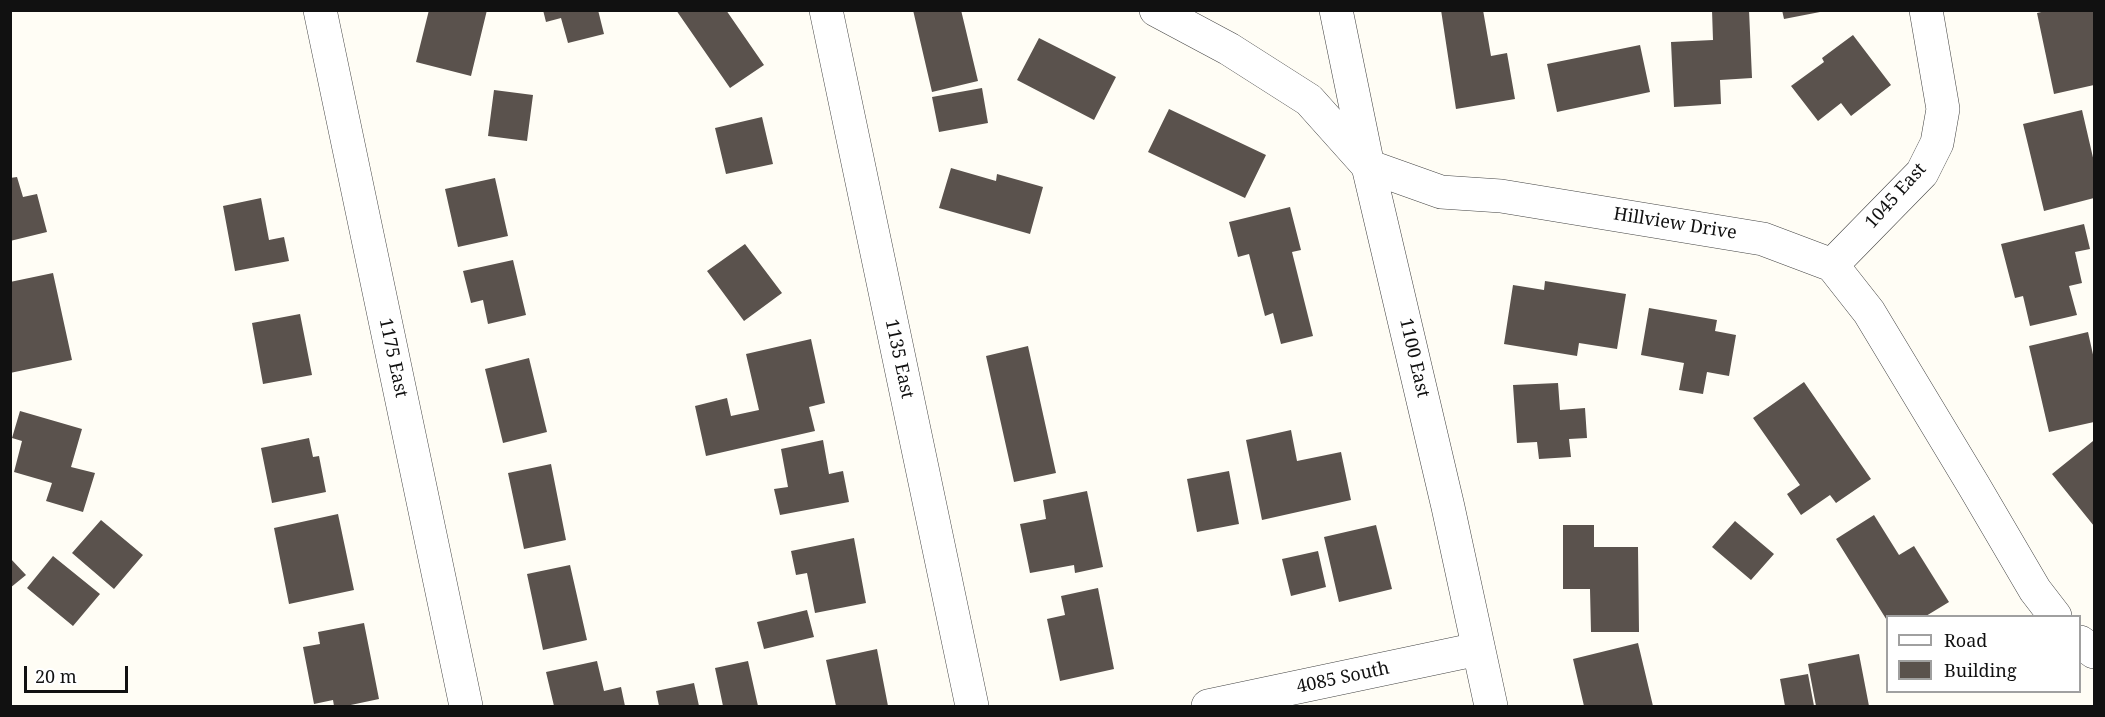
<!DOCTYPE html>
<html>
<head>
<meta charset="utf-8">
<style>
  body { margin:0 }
  #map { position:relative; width:2105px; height:717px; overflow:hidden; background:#fffdf5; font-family:"Noto Serif",serif }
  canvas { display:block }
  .frame { position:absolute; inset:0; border:12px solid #111; pointer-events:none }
  .legend { position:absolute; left:1886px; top:615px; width:195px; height:78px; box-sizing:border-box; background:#fff; border:2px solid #a0a0a0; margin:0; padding:8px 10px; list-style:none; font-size:18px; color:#111 }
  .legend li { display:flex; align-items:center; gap:12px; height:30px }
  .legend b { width:30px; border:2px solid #a0a0a0 }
  .scale { position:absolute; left:24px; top:666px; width:104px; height:27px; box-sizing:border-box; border:3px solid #111; border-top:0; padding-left:8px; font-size:18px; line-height:21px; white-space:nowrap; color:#111; -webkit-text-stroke:4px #fff; paint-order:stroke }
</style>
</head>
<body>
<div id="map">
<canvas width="2105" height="717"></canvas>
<div class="frame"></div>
<ul class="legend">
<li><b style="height:8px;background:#fff"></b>Road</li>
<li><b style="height:16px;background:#5a524d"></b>Building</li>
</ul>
<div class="scale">20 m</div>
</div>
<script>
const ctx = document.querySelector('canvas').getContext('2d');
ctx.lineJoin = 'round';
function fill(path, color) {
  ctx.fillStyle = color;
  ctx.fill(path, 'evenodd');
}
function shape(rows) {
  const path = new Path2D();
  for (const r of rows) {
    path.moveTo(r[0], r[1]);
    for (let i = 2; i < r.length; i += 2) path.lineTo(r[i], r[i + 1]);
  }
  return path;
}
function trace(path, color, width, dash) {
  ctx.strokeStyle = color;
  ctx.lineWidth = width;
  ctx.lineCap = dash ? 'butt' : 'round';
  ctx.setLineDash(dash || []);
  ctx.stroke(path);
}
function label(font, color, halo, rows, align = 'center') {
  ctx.font = font + ' "Noto Serif",serif';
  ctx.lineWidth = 6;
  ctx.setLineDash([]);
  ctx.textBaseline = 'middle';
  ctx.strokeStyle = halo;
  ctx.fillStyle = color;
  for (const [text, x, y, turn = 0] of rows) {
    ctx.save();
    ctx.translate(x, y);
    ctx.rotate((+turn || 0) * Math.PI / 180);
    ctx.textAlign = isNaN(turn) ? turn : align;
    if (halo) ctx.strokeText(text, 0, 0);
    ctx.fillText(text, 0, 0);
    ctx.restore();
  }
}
fill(shape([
  [429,10,487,10,471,76,416,62],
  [543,10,598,10,604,34,568,43,561,18,546,22],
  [676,10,726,10,764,65,730,88],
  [913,10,961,10,978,81,932,92],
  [1441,10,1483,10,1491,56,1507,53,1515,99,1456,109],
  [1712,10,1749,10,1752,78,1720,80,1721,104,1674,107,1671,42,1713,40],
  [1782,10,1820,10,1820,12,1784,19],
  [2050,10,2094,10,2094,85,2054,94,2037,13],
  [1853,35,1891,85,1851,116,1841,103,1818,121,1791,86,1824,62,1822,58],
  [1039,38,1116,77,1094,120,1017,80],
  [1640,45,1650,92,1557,112,1547,64],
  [982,88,988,123,939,132,932,97],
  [494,90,533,95,527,141,488,136],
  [1169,109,1266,155,1245,198,1148,152],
  [2082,110,2094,162,2094,198,2044,211,2023,124],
  [762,117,773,164,726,174,715,128],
  [951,168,996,181,997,174,1043,187,1030,234,939,208],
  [17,177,23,197,37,194,47,232,10,241,10,178],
  [495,178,508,236,458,247,445,189],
  [261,198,269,240,284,237,289,261,235,271,223,206],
  [1290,207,1301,250,1292,252,1313,336,1281,344,1273,313,1265,316,1249,254,1238,257,1229,222],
  [2084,224,2090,249,2075,252,2082,283,2069,286,2077,315,2030,326,2023,296,2015,298,2001,244],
  [745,244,782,293,744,321,707,271],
  [513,260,526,315,488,324,483,300,471,303,463,271],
  [53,273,72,360,10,373,10,282],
  [1545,281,1626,294,1617,349,1579,343,1577,356,1504,344,1513,285,1544,290],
  [1649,308,1717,320,1715,331,1736,335,1729,376,1707,372,1703,394,1679,390,1684,363,1641,355],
  [300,314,312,375,263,384,252,323],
  [2088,332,2094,359,2094,422,2049,432,2029,346],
  [811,339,825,403,809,407,815,431,706,456,695,406,727,398,731,416,759,410,746,354],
  [1028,346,1056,473,1014,482,986,356],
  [529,358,547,432,503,443,485,369],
  [1804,382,1871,479,1836,503,1830,495,1801,515,1787,494,1800,485,1753,418],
  [1558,383,1560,410,1585,408,1587,438,1569,439,1571,457,1539,459,1537,442,1517,443,1513,385],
  [20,411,82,429,71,467,95,473,83,512,46,501,52,483,14,472,22,441,12,438],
  [1291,430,1297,461,1341,452,1351,500,1262,520,1246,440],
  [309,438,313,457,319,456,326,492,272,503,261,448],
  [823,440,829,474,843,471,849,502,780,515,774,489,788,487,781,449],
  [2093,441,2094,443,2094,526,2052,474],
  [551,464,566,540,524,549,508,473],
  [1229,471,1239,524,1197,532,1187,479],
  [1087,491,1103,567,1075,573,1074,565,1030,573,1020,524,1046,519,1043,500],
  [338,514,354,590,289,604,274,528],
  [1874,515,1899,555,1914,546,1949,602,1926,616,1888,616,1888,622,1836,539],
  [101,520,143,555,114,589,72,553],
  [1735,521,1774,554,1751,580,1712,547],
  [1376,525,1392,589,1339,602,1324,537],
  [1563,525,1594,525,1594,547,1638,547,1639,632,1591,632,1590,589,1563,589],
  [854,538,866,603,815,613,807,573,796,575,791,551],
  [1318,551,1326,587,1291,596,1282,559],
  [53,556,100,594,73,626,27,588],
  [10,558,26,575,10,588],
  [570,565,587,640,543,650,527,574],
  [1098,588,1114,669,1060,681,1047,619,1065,615,1061,596],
  [807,610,814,637,764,649,757,622],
  [364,623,379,699,346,706,334,706,333,700,314,704,303,647,320,644,318,632],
  [1638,643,1653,706,1584,706,1573,659],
  [877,649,888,706,836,706,826,660],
  [1859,654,1869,706,1816,706,1808,664],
  [597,661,604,691,621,687,625,706,554,706,546,672],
  [748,661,758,706,723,706,715,668],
  [1808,674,1814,706,1785,706,1780,679],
  [694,683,699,706,659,706,656,691]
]), '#5a524d');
const minor = shape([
  [320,10,466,706],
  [826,10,972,706],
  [1156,10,1229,49,1309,100,1368,166,1441,192,1501,196,1763,239,1832,265,1869,312,1974,486,2035,590,2055,616],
  [1832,265,1922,173,1937,143,1943,109,1926,10],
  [2080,642,2094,652],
  [1208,706,1478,649]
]);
const tertiary = shape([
  [1336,10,1368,166,1448,507,1491,706]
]);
trace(minor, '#444', 34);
trace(tertiary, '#444', 34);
trace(minor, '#fff', 33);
trace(tertiary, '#fff', 33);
label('18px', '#111', '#fff', [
  ["1045 East",1896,196,-48],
  ["Hillview Drive",1675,224,9],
  ["1175 East",393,358,78],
  ["1100 East",1414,358,77],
  ["1135 East",899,359,78],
  ["4085 South",1343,678,-12]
]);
</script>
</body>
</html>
